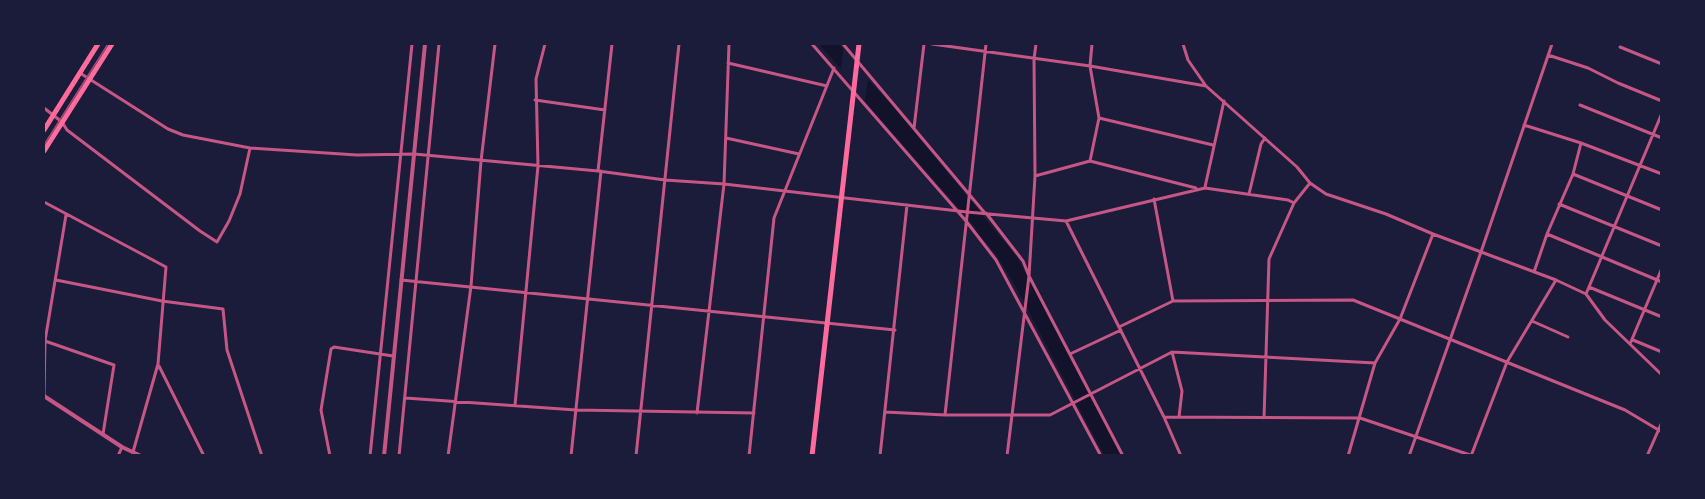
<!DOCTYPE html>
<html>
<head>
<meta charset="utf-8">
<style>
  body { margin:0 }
  #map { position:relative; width:1705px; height:499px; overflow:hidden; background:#1b1b3a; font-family:Arial,sans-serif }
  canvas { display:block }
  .frame { position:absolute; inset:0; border:45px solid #1b1b3a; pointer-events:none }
</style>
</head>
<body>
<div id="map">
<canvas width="1705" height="499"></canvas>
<div class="frame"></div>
</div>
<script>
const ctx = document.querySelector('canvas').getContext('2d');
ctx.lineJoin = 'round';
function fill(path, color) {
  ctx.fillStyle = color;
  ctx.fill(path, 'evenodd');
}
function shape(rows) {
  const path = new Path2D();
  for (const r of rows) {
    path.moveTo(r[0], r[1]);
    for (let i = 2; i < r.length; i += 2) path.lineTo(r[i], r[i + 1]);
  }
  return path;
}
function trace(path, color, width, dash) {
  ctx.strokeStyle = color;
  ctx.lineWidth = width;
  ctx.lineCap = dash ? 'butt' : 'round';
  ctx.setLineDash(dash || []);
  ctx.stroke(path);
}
fill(shape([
  [819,44,838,44,843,49,841,69],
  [868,80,891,104,1017,257,1121,455,1104,455,1015,285,995,253,977,232,975,227,865,101]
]), '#12122b');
trace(shape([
  [812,44,966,221,996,260,1101,456],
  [843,44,984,212],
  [932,44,1090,66,1206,86],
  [1092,44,1090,66,1099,118,1090,161,1196,188],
  [1183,44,1188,60,1206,86,1297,167,1310,183,1326,194,1386,214,1433,234,1556,280,1586,294,1605,320,1662,375],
  [1620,47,1662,64],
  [1548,55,1588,68,1618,83,1662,101],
  [728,63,827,86],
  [80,73,168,129,183,135,250,148,357,155,414,154,598,171,665,180,724,184,967,212,1066,221,1205,188,1288,200,1294,203],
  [535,100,605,110],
  [1580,105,1662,138],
  [44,108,62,122,67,130,200,231,217,242,229,221,240,194,250,148],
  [1099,118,1213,145],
  [1524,125,1581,143,1662,174],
  [914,128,924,44],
  [726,138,799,154],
  [598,171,612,44],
  [1573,174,1662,210],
  [1035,176,1090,161],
  [1205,187,1224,101],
  [1249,194,1261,144,1265,138],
  [1154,199,1173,301],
  [44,202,166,267,158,364,133,452],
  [1559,204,1662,246],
  [986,213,1023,261,1029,276,1123,456],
  [1066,221,1164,417,1181,456],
  [1547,234,1662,282],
  [1534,272,1547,234,1573,174,1581,143],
  [56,280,162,301,223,309,227,350,262,456],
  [401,280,895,330],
  [1589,287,1662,317],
  [1586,294,1662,113],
  [1532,321,1568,337],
  [1119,327,1173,301,1353,300,1625,410,1662,432],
  [1633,340,1662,352],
  [45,341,114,365,103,434],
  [1630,344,1662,268],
  [1172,352,1182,391,1179,417],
  [1070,354,1121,330],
  [159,366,204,456],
  [44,396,45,341,66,215],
  [405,398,576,410,754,413],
  [515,405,538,166,536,79,545,44],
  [885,412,945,415,1050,415,1172,352,1375,363],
  [697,413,724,184,729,44],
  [945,415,986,44],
  [1164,417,1360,418,1473,456],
  [1264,418,1269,259,1294,203,1310,183],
  [118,456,122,447],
  [330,456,321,410,331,349,334,347,393,356],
  [370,456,412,44],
  [399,456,439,44],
  [448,456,471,286,481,161,495,44],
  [571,456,601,171],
  [636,456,679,44],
  [749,456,774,218,834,68],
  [880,456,907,205],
  [1007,456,1029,276,1035,176,1034,59,1036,44],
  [1348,456,1375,363,1400,319,1433,234],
  [1409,456,1481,252,1552,44],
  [1471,456,1507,362,1556,280],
  [1647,456,1662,422]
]), '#c65784', 3);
trace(shape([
  [44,396,122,447,141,456],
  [384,456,425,44]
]), '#c65784', 4);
trace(shape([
  [44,130,98,44],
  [44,151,112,44],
  [812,456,859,44]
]), '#ff6b9d', 5);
trace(shape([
  [44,145,108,44]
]), '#a44b75', 1.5);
</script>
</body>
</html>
